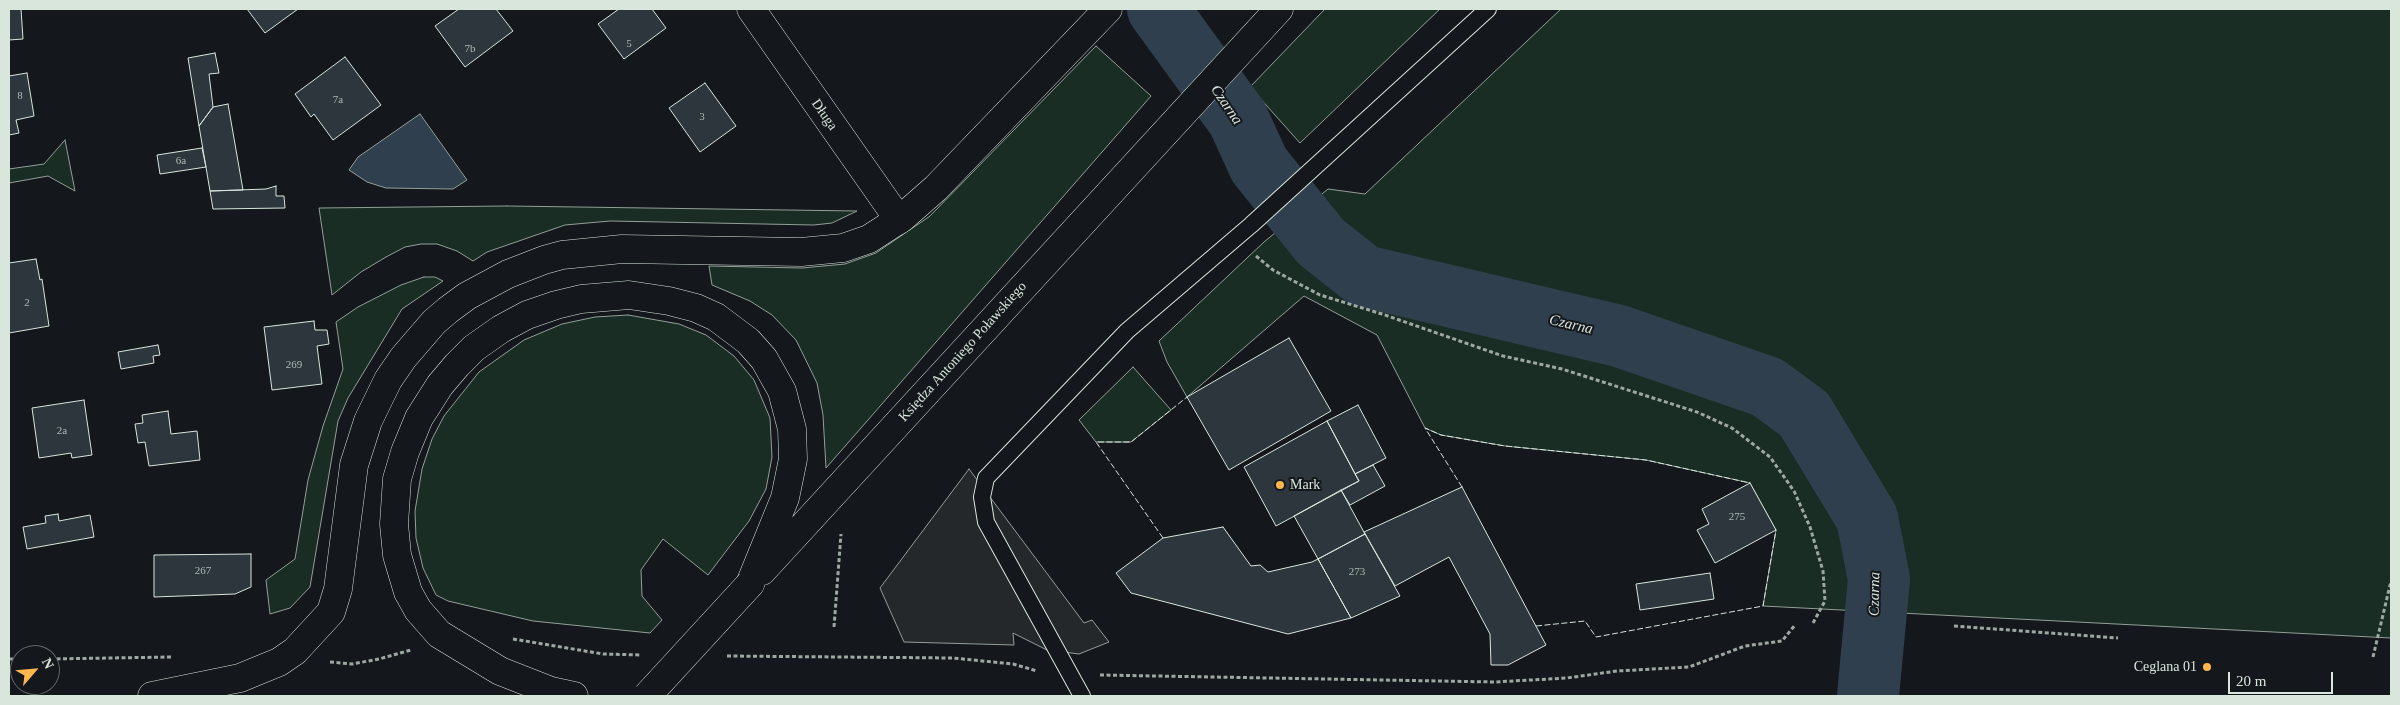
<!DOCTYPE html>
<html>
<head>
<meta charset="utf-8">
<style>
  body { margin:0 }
  #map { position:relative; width:2400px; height:705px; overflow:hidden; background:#14181c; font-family:Georgia,serif }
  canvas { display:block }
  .frame { position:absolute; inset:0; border:10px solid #d8e6dc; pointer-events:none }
  .north { position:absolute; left:10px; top:645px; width:50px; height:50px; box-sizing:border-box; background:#14181c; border:1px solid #626a69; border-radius:50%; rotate:63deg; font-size:14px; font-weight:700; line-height:20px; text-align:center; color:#d8e6dc }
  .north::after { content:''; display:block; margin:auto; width:18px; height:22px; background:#ffb74d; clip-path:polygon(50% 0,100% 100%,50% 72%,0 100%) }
  .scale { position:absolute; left:2228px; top:672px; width:105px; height:22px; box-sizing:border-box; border:2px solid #d8e6dc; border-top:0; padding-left:6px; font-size:15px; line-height:18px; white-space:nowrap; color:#d8e6dc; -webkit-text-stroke:4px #14181c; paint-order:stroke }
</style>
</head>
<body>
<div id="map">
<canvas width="2400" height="705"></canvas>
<div class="frame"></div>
<div class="north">N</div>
<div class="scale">20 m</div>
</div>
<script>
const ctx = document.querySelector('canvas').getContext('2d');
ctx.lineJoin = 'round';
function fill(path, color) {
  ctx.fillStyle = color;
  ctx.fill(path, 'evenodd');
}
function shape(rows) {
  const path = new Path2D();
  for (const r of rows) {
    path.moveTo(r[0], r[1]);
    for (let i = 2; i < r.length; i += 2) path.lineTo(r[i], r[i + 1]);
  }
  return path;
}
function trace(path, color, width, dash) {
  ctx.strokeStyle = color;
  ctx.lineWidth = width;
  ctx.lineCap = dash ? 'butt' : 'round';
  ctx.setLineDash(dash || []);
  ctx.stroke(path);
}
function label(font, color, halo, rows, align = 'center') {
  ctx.font = font + ' Georgia,serif';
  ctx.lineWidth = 4;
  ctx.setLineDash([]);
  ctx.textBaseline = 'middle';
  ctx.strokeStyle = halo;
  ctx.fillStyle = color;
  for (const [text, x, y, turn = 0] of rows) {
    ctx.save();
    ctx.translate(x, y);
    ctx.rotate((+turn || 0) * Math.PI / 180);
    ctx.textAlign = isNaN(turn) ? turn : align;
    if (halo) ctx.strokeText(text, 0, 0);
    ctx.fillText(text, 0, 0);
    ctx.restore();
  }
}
const green = shape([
  [1325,9,1440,9,1300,143,1250,87,1325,9],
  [1561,9,2391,9,2391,638,1763,606,1776,530,1750,483,1646,460,1505,446,1441,435,1425,428,1377,335,1304,296,1187,397,1167,362,1159,341,1264,242,1328,189,1365,194,1561,9],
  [1096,46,1151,96,826,468,823,415,817,383,796,340,772,315,750,301,712,285,709,266,802,268,845,264,876,253,930,216,1096,46],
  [65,140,75,191,48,176,9,183,9,169,44,164,65,140],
  [507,206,857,211,832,223,814,225,610,221,565,225,487,252,473,261,457,251,437,244,421,244,405,247,386,257,361,272,332,295,319,208,507,206],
  [424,277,435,277,443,281,402,309,348,398,338,421,310,587,290,608,270,614,266,580,295,559,308,480,323,426,343,369,336,322,358,307,401,285,424,277],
  [628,315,679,324,706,335,734,356,754,380,770,418,772,457,766,489,749,521,708,575,663,539,641,570,642,596,662,620,650,633,533,621,448,601,436,595,423,568,416,538,415,511,422,469,432,439,444,416,479,372,524,340,562,324,595,317,628,315],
  [1133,367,1171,410,1131,442,1096,442,1079,420,1133,367]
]);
fill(green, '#1a2d24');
trace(green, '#939e99', 1);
const parking = shape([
  [969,469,1084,623,1092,620,1109,642,1079,654,1047,650,1013,633,1014,645,904,642,880,588,969,469]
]);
fill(parking, '#24282b');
trace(parking, '#939e99', 1);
const water = shape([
  [420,114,467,180,453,189,386,188,367,182,349,170,358,157,420,114]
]);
fill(water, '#2f3f4d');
trace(water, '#939e99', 1);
trace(shape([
  [1158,9,1238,119,1259,165,1321,242,1364,276,1619,336,1767,387,1804,414,1867,518,1879,579,1868,696]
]), '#2f3f4d', 62);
const building = shape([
  [9,9,21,9,23,39,9,40,9,9],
  [247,9,298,9,265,33,247,9],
  [459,9,496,9,513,31,465,67,435,26,459,9],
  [619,9,652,9,666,28,624,59,598,24,619,9],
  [215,53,219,73,209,74,213,107,199,126,188,58,215,53],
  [345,57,381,105,333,140,314,114,311,117,295,94,345,57],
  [27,73,34,116,16,120,19,133,9,135,9,76,27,73],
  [705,83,736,126,700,152,669,108,705,83],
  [228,104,243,190,210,191,199,126,213,107,228,104],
  [202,148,206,167,160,174,157,155,202,148],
  [276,186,276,196,284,196,285,208,213,209,210,191,266,189,276,186],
  [36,259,40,280,42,279,49,326,9,333,9,263,36,259],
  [314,321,315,330,327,330,329,344,317,346,322,384,272,390,264,327,314,321],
  [1289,338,1331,411,1229,470,1187,397,1289,338],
  [158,345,160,355,153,356,154,363,121,369,118,352,158,345],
  [84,400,92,455,72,458,71,453,39,458,32,408,84,400],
  [1358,405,1386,458,1355,474,1327,421,1358,405],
  [168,411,171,434,197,431,200,460,149,466,145,442,138,443,135,424,143,423,142,415,168,411],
  [1327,421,1359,481,1276,526,1244,467,1327,421],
  [1373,465,1385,486,1350,505,1341,490,1359,481,1355,474,1373,465],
  [1750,483,1776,530,1715,563,1697,530,1709,524,1702,509,1750,483],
  [1462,487,1546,645,1508,665,1491,665,1490,634,1449,557,1395,586,1364,532,1462,487],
  [1341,490,1365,534,1318,559,1294,516,1341,490],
  [58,514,59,521,90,515,94,537,27,549,23,527,46,523,45,516,58,514],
  [1223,527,1251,566,1260,565,1268,572,1312,562,1318,559,1351,618,1288,634,1131,593,1116,573,1163,538,1223,527],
  [1365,534,1400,596,1351,618,1318,559,1365,534],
  [251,554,251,587,235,594,154,597,154,555,251,554],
  [1710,573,1714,599,1640,610,1636,584,1710,573]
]);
fill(building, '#2c363c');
trace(building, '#d8e6dc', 1);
const lane = shape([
  [1082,696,986,522,982,497,986,478,1127,331,1251,225,1488,9]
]);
const street = shape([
  [751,9,899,220]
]);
const secondary = shape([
  [762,571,1279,9],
  [152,696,240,678,279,662,295,651,331,612,338,589,354,465,368,421,388,380,403,358,434,322,448,310,467,296,508,274,544,260,562,255,622,249,801,252,843,248,869,239,903,217,936,188,1108,9],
  [574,696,551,691,500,671,439,634,418,610,408,592,397,555,394,524,397,479,405,452,419,418,440,385,457,365,474,348,501,329,527,315,556,305,581,299,629,295,669,301,696,308,716,317,748,341,764,359,782,391,792,429,793,459,785,498,750,584]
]);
trace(lane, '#d8e6dc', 18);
trace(street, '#d8e6dc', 29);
trace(secondary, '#d8e6dc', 29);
trace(shape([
  [1256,256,1273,270,1320,295,1382,314,1503,356,1562,369,1697,412,1732,428,1770,457,1794,491,1810,527,1823,571,1825,601,1813,623],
  [1954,626,2118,638],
  [834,627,841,534],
  [513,639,603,654,641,655],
  [727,656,953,658,1013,664,1037,671],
  [2373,657,2391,581],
  [9,659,20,659],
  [50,659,172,657],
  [330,662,352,664,379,659,411,650],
  [1100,675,1495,682,1567,678,1617,671,1689,667,1745,646,1782,641,1795,625]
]), '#9da8a2', 3, [4, 2.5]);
trace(lane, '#14181c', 16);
trace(street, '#14181c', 28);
trace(secondary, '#14181c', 28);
const secondaryBridge = shape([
  [647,696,750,584]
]);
trace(secondaryBridge, '#d8e6dc', 29, []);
trace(secondaryBridge, '#14181c', 28);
trace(shape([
  [1462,487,1425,428,1441,435,1505,446,1646,460,1750,483],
  [1163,538,1096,442,1131,442,1187,397],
  [1536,626,1585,621,1596,637,1763,606,1776,530]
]), '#d8e6dc', 1, [6, 2.5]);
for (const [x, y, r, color] of [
  [1280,485,5,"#ffb74d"],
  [2207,667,5,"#ffb74d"]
]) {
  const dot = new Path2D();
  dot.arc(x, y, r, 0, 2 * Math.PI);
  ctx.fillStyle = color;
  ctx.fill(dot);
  trace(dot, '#14181c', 2);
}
label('11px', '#adbab4', null, [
  ["5",629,44],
  ["7b",470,49],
  ["8",20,96],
  ["7a",338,100],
  ["3",702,117],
  ["6a",181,161],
  ["2",27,303],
  ["269",294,365],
  ["2a",62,431],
  ["275",1737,517],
  ["267",203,571],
  ["273",1357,572]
]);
label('14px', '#d8e6dc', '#14181c', [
  ["Długa",824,115,55],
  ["Księdza Antoniego Poławskiego",963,352,-48]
]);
label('14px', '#d8e6dc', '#14181c', [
  ["Mark",1290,485],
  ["Ceglana 01",2197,667,"right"]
], 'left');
label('italic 15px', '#d8e6dc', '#14181c', [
  ["Czarna",1226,105,56],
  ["Czarna",1571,325,13],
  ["Czarna",1875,594,-89]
]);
</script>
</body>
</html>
